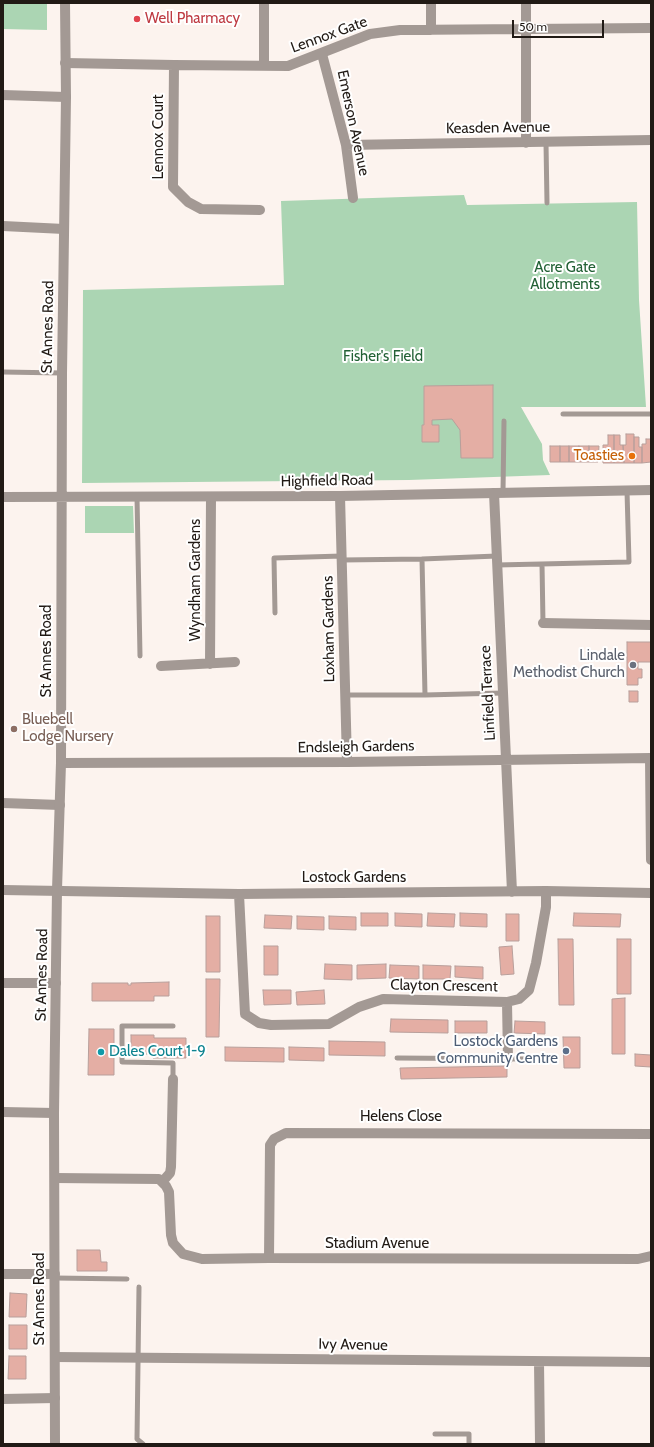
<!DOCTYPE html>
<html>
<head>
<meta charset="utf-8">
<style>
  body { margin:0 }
  #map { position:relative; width:654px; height:1447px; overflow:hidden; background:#fcf3ee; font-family:Cabin,sans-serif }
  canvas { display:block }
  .frame { position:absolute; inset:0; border:4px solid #211a15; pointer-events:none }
  .scale { position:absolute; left:512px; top:20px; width:92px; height:18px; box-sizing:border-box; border:2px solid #211a15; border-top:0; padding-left:5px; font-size:12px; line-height:14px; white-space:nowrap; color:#211a15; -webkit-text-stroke:3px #fff; paint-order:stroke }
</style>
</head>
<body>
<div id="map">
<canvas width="654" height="1447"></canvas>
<div class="frame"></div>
<div class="scale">50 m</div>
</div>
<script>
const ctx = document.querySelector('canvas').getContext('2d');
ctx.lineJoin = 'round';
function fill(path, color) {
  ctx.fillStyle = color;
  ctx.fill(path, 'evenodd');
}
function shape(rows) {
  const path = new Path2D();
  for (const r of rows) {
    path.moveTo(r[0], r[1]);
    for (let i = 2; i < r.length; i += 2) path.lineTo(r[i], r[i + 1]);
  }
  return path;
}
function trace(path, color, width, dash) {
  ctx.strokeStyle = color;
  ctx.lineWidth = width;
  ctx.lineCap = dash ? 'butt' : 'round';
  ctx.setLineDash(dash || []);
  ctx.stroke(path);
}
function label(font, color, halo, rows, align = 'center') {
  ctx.font = font + ' Cabin,sans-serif';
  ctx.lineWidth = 4;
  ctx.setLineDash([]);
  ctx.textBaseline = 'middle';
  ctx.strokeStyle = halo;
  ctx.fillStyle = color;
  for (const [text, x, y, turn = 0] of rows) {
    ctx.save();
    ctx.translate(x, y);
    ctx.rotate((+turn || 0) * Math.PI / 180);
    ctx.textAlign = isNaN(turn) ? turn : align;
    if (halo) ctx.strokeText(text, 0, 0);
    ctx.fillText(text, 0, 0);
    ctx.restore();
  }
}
fill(shape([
  [3,3,47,3,47,30,3,29],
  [464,195,467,205,637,202,639,300,646,407,521,407,542,444,543,460,550,475,409,480,82,483,83,290,284,285,281,201],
  [85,506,133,506,134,533,85,533]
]), '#abd5b3');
const building = shape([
  [493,385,493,458,461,458,460,430,452,419,432,420,432,425,439,425,439,442,422,442,422,425,424,425,424,386,493,385],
  [626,434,634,434,634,463,624,463,623,445,626,445,626,434],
  [608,435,614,435,614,463,603,463,603,445,608,445,608,435],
  [614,435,620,435,620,445,623,445,624,463,614,463,614,435],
  [634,437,639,437,639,447,642,447,642,463,634,463,634,437],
  [646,439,651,439,651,462,642,463,642,444,646,444,646,439],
  [550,446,560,446,560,462,550,462,550,446],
  [560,446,569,446,569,462,560,462,560,446],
  [569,446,579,446,579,462,569,462,569,446],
  [579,446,589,446,589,462,579,462,579,446],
  [589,446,599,446,598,462,589,462,589,446],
  [627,642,651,642,651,662,638,662,638,669,642,669,642,678,638,678,638,685,627,685,627,642],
  [629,691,638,691,638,702,629,702,629,691],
  [361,913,388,913,388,926,361,926,361,913],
  [395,913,422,914,422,927,395,926,395,913],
  [428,913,455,914,454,927,427,926,428,913],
  [460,913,487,914,487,927,460,926,460,913],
  [574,913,621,914,620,927,573,926,574,913],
  [506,914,519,914,519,941,506,941,506,914],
  [265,915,292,916,291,929,264,928,265,915],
  [206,916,220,916,220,972,206,972,206,916],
  [297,916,324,917,324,930,297,929,297,916],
  [329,916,356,917,356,930,329,929,329,916],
  [558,939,573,939,574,1005,559,1005,558,939],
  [617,939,631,939,631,994,617,994,617,939],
  [264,946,278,946,278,975,264,975,264,946],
  [512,946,514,974,501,975,499,947,512,946],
  [325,964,352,965,352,980,324,979,325,964],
  [386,964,386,978,357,979,357,965,386,964],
  [390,965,419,966,419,979,389,978,390,965],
  [423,965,451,966,450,979,423,979,423,965],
  [455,966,483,967,483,979,455,977,455,966],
  [206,979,220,979,219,1037,206,1037,206,979],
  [169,982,169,996,154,996,154,1001,92,1001,92,983,128,983,128,985,131,985,131,983,169,982],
  [263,990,291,990,291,1004,264,1005,263,990],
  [324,990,325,1004,297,1005,296,992,324,990],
  [625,998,625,1054,612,1054,612,999,625,998],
  [391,1019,448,1020,448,1033,390,1032,391,1019],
  [455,1021,487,1021,487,1033,455,1033,455,1021],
  [515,1021,545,1022,545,1034,514,1033,515,1021],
  [89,1029,114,1029,114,1075,88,1075,89,1029],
  [131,1035,154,1035,154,1038,186,1038,186,1058,153,1058,153,1054,131,1054,131,1035],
  [563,1037,580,1037,580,1068,564,1068,563,1037],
  [329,1041,385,1042,385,1056,329,1055,329,1041],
  [225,1047,284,1048,284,1062,225,1061,225,1047],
  [289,1047,324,1048,324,1061,289,1060,289,1047],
  [635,1054,651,1055,651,1067,635,1066,635,1054],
  [507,1066,507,1077,401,1079,400,1068,507,1066],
  [77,1250,100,1250,101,1262,107,1262,107,1271,77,1271,77,1250],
  [10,1293,27,1294,26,1317,9,1317,10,1293],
  [9,1325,27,1325,27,1349,9,1349,9,1325],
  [9,1356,26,1356,26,1379,8,1379,9,1356]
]);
fill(building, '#e4aea4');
trace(building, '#b89f9b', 1);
trace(shape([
  [546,143,547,203],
  [3,372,62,373],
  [563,414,651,414],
  [503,492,504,421],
  [137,497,140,656],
  [342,560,422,559],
  [542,564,543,623],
  [497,565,629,562,627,491],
  [275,613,274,558,342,556],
  [345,695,425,695,503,693],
  [425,695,422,559,497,556],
  [397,1058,524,1059],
  [173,1079,173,1063,122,1062,122,1026,173,1026],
  [55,1278,127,1279],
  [139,1287,137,1439,143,1444],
  [435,1434,469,1434,469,1444]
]), '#a39994', 5);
trace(shape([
  [431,3,431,30],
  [526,3,526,143],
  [322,54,346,145,353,198],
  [65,63,174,65,288,66,370,34,400,30,651,28],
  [174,65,173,187,188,202,201,209,260,210],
  [264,66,264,3],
  [3,95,66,97],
  [346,145,651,140],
  [3,226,64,229],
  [494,493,512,892],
  [340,496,347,762],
  [543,623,651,625],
  [210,664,211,497],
  [161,666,235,662],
  [650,758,651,860],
  [61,763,347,762,651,758],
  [3,803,60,805],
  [3,890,239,894,546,891,651,893],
  [239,894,245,1014,259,1023,271,1025,329,1024,359,1007,383,999,507,1002,519,999,529,990,536,963,546,907,546,891],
  [3,983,56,983],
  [507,1002,508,1059],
  [3,1112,54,1113],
  [55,1178,159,1179,166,1186,169,1192,171,1235,173,1243,183,1254,202,1259,269,1258,638,1259,651,1256],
  [163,1181,170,1173,171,1167,173,1079],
  [269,1258,270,1145,274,1139,286,1133,651,1134],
  [3,1274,55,1274],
  [55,1357,651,1362],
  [539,1362,540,1444],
  [3,1399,55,1398]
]), '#a39994', 10);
trace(shape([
  [3,497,340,496,651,490],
  [55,1444,54,1113,57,890,61,763,62,373,66,97,65,3]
]), '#a39994', 10);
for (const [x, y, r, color] of [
  [137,19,4,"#e0444e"],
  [632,456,4,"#e8710a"],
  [633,665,4,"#6b7280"],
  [14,729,4,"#8d6e63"],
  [566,1051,4,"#5c6f8a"],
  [101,1052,4,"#0f9aa8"]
]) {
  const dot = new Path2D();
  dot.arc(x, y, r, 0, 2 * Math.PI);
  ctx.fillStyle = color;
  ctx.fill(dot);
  trace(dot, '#fff', 1.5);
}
label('15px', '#be3a42', '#fff', [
  ["Well Pharmacy",145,19]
], 'left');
label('15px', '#211a15', '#fff', [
  ["Lennox Gate",329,35,-20],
  ["Emerson Avenue",353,123,78],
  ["Keasden Avenue",498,128,-1],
  ["Lennox Court",159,137,-90],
  ["St Annes Road",48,327,-89],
  ["Highfield Road",327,481,-1],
  ["Wyndham Gardens",196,580,-90],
  ["Loxham Gardens",329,629,-91],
  ["St Annes Road",47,651,-90],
  ["Linfield Terrace",488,693,-93],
  ["Endsleigh Gardens",356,747,-1],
  ["Lostock Gardens",354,878],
  ["St Annes Road",42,975,-89],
  ["Clayton Crescent",444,986,1],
  ["Helens Close",401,1117],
  ["Stadium Avenue",377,1244],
  ["St Annes Road",40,1299,-90],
  ["Ivy Avenue",353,1345,1]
]);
label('15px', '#226135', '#fff', [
  ["Acre Gate",565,268],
  ["Allotments",565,285],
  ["Fisher's Field",383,357]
]);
label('15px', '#c56008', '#fff', [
  ["Toasties",624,456]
], 'right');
label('15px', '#5b616d', '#fff', [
  ["Lindale",625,656],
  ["Methodist Church",625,673]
], 'right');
label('15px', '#785e54', '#fff', [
  ["Bluebell",22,720],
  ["Lodge Nursery",22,737]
], 'left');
label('15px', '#4e5e75', '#fff', [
  ["Lostock Gardens",558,1042],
  ["Community Centre",558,1059]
], 'right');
label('15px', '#0d838f', '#fff', [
  ["Dales Court 1-9",109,1052]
], 'left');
</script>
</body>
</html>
